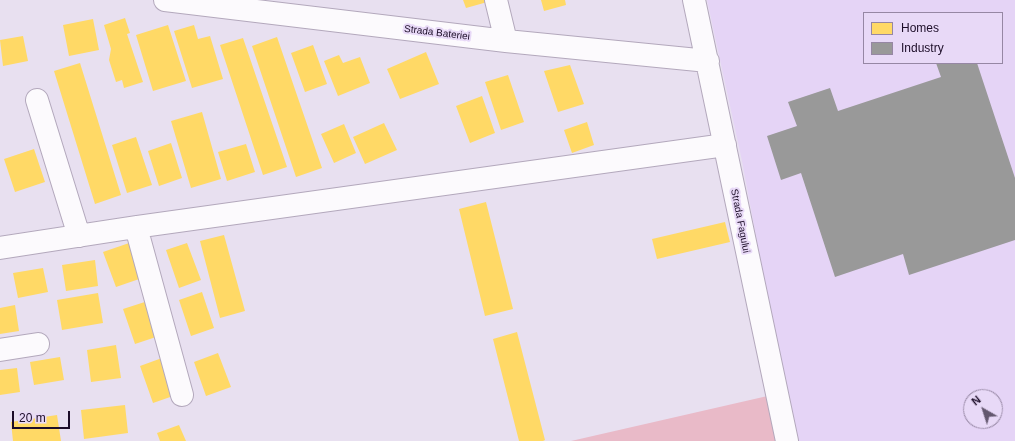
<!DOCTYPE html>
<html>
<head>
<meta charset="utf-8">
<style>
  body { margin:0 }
  #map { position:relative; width:1015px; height:441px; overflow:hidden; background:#e8e0f0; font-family:Arial,sans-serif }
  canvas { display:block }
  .legend { position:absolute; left:863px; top:12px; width:140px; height:52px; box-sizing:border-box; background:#e8d9f7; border:1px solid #9687a4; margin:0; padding:5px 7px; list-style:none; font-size:12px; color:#1c0d28 }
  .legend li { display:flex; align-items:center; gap:8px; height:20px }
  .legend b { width:20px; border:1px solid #9687a4 }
  .north { position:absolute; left:963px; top:389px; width:40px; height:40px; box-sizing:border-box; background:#e8d9f7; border:1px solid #9687a4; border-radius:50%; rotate:321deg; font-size:11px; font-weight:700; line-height:16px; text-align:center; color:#1c0d28 }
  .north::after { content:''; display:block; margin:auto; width:14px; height:18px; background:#63576e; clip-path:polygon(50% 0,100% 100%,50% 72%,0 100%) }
  .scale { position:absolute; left:12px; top:411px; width:58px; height:18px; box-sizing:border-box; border:2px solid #1c0d28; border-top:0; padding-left:5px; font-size:12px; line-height:14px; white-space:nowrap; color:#1c0d28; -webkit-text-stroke:3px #e8d9f7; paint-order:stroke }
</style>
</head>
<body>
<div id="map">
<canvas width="1015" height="441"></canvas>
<ul class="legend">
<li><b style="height:11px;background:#ffd966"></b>Homes</li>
<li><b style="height:11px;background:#999"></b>Industry</li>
</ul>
<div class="north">N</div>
<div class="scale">20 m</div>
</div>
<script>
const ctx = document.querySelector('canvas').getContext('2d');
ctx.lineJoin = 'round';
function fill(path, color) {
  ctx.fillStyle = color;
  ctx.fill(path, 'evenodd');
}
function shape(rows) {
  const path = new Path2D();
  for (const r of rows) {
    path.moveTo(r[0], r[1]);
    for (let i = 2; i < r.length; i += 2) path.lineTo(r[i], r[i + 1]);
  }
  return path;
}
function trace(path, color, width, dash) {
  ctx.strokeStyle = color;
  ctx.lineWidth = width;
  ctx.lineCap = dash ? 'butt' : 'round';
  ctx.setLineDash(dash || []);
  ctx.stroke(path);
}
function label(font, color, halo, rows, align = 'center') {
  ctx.font = font + ' Arial,sans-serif';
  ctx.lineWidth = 4;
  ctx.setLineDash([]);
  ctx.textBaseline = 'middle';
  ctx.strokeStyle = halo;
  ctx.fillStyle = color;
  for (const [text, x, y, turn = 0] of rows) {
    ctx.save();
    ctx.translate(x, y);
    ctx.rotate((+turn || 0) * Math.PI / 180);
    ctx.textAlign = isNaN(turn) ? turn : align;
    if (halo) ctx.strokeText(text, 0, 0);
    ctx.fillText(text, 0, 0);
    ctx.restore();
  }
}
fill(shape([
  [707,0,1015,0,1015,441,796,441,785,392,742,161],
  [864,13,1002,13,1002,63,864,63],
  [971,397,995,397,995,421,971,421]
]), '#e5d4f6');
fill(shape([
  [785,392,796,441,571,441]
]), '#e9bac8');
fill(shape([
  [463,0,490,0,491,1,466,8],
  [541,0,565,0,566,5,544,11],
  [125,18,130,33,127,34,143,82,124,88,122,80,116,82,109,60,111,49,104,25],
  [93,19,99,50,69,56,63,25],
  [168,25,186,81,153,91,136,35],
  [194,25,198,39,210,36,223,79,192,88,174,31],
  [23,36,28,61,3,66,0,40],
  [277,37,322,168,296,177,252,46],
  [243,38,287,167,263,175,220,45],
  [313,45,327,84,305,92,291,53],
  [426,52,439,84,400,99,387,69],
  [339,55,343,63,360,57,370,83,338,96,324,61],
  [80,63,121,195,95,204,54,71],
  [570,65,584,104,558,112,544,71],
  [508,75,524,122,501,130,485,82],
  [482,96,495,133,470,143,456,106],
  [202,112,221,179,191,188,171,121],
  [587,122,594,145,572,153,564,130],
  [384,123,397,150,365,164,353,137],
  [344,124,356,153,334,163,321,134],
  [136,137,152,185,127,193,112,145],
  [171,143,182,178,159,186,148,151],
  [246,144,255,172,227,181,218,152],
  [34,149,45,182,15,192,4,159],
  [486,202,513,309,485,316,459,209],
  [725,222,730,242,657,259,652,239],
  [224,235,245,311,220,318,200,241],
  [132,242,145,277,116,287,103,252],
  [187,243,201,280,179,288,166,250],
  [95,260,98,286,66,291,62,265],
  [43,268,48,292,18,298,13,273],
  [202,292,214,328,191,336,179,300],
  [98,293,103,323,62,330,57,300],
  [151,300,162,335,135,344,123,309],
  [15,305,19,331,0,334,0,308],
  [517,332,545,440,543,441,519,441,493,339],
  [116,345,121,378,91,382,87,350],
  [218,353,231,387,206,396,194,362],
  [60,357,64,380,34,385,30,362],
  [162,358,176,395,153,403,140,366],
  [17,368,20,392,0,395,0,370],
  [125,405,128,433,84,439,81,410],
  [57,415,61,441,13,441,11,422],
  [179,425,186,441,160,441,157,433]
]), '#ffd966');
fill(shape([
  [936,63,977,63,1015,178,1015,240,909,275,903,254,835,277,801,173,781,180,767,136,797,126,788,102,830,88,838,111,941,77]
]), '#999');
const minor = shape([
  [165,0,506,41,708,61],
  [496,0,506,41],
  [694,0,787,441],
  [37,100,79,236],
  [136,227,182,395],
  [0,248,136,227,725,145],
  [0,350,38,344]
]);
trace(minor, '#b3a8bc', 24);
trace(minor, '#fcfafd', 22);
label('10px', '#1c0d28', '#e8d9f7', [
  ["Strada Bateriei",437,33,7],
  ["Strada Fagului",740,221,79]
]);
</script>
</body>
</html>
